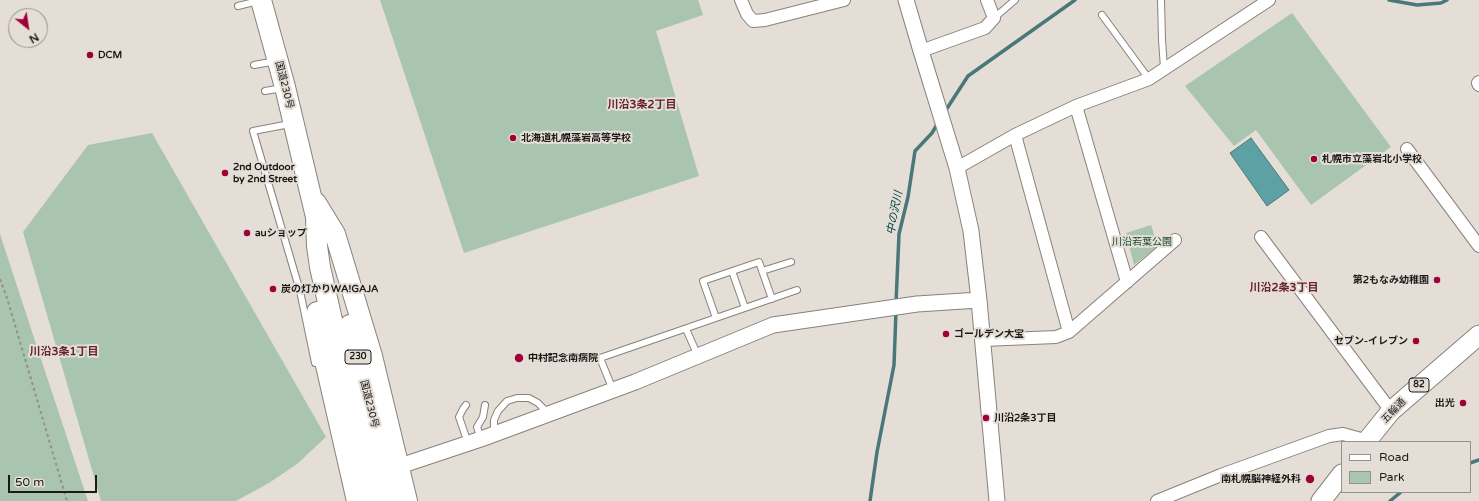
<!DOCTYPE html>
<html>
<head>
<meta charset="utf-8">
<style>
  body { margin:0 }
  #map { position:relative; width:1479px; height:501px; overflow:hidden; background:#e4ded7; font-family:"Varela Round",sans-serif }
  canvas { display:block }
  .legend { position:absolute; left:1341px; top:441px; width:130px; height:52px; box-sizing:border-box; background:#e4ded7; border:1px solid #94908b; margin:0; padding:5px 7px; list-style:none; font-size:12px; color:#1c1a18 }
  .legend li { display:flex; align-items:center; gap:8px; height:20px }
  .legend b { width:20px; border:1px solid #94908b }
  .north { position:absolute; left:8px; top:8px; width:40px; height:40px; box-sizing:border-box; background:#e4ded7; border:1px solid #94908b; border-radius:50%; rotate:150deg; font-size:11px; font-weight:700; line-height:16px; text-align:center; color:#1c1a18 }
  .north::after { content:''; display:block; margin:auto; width:14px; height:18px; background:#a0003a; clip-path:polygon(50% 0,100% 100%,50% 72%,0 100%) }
  .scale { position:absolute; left:8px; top:475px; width:89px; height:18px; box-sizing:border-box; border:2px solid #1c1a18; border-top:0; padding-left:5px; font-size:12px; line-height:14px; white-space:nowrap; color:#1c1a18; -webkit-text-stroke:3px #e4ded7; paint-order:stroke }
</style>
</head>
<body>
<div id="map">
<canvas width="1479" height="501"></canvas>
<ul class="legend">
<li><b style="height:5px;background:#fff"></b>Road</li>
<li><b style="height:11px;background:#a9c5af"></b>Park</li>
</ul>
<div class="north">N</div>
<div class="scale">50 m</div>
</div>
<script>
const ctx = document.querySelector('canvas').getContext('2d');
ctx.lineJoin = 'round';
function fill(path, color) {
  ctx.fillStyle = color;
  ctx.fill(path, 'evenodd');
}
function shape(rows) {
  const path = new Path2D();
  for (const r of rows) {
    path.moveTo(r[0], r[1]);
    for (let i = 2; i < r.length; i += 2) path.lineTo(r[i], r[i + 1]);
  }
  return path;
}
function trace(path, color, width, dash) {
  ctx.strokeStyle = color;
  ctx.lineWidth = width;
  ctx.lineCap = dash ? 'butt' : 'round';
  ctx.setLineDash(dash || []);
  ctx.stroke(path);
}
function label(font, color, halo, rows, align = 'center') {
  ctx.font = font + ' "Varela Round","Noto Sans JP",sans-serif';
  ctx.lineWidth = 4;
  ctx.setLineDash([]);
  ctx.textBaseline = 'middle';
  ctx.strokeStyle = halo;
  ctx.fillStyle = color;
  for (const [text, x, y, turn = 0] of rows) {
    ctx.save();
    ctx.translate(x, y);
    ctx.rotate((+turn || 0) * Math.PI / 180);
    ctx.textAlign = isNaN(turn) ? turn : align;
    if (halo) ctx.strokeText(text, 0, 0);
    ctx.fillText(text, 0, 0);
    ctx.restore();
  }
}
fill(shape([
  [380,0,698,0,703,15,656,31,699,176,464,253],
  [1292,13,1391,147,1311,205,1256,130,1234,146,1185,86],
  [152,133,326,437,297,464,269,483,236,501,101,501,23,232,88,145],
  [1151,225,1158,246,1134,265,1126,233],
  [0,234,38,350,88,501,0,501]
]), '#a9c5af');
const water = shape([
  [1251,138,1289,190,1267,206,1230,153,1251,138]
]);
fill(water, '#5ea1a4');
trace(water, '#4a787a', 1);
trace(shape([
  [1389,0,1417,5,1441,3,1447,0],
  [944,113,968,76,1075,0],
  [896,303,899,234,908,197,915,151,932,133,938,123],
  [1470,463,1479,460],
  [870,501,877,452,894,365,896,311],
  [1390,501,1401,492]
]), '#4a787a', 3.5);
const service = shape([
  [1161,0,1162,40,1164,68],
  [238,6,258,1],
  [1102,15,1149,79],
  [994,18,1015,0],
  [254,65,276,61],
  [265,91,283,88],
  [290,124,253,131,300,291,315,363,322,362],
  [732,271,745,308],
  [762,271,791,262],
  [716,318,703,281,759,262,772,299],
  [686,329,698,356],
  [613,390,600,358,797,290],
  [466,405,463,409,459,417,468,443],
  [494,433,494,420,498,411,507,401,517,398,529,398,538,403,548,413],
  [481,439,477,427,483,417,485,405]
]);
const minor = shape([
  [741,0,747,14,753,21,765,20,844,0],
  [921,51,985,28,994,18,987,0],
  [1479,82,1478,83,1479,85],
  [1076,106,1127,282],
  [1015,135,1069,332],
  [1407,149,1479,246],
  [957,168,1015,135,1076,106,1149,79,1269,0],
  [1261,237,1391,411],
  [983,340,1056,337,1069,332,1175,240],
  [1157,501,1221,475,1329,436,1343,434,1368,441]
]);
const tertiary = shape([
  [906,0,921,51,957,168,971,231,979,300,997,501],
  [400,466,481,439,635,382,773,325,917,304,979,300]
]);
const primary = shape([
  [1366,442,1391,411,1479,335],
  [1321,501,1342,474]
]);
const trunk = shape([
  [261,0,285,87,316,217,317,246,320,267,373,501],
  [316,203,335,234,372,356,407,501],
  [317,312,325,361,357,501],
  [350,325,377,436,391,501]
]);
trace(service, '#88827c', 8);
trace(minor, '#88827c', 14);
trace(tertiary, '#88827c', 17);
trace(primary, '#88827c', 21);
trace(trunk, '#88827c', 22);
trace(shape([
  [0,279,7,298,67,501]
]), '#938f8a', 2, [3, 3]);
trace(service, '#fff', 6);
trace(minor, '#fff', 12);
trace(tertiary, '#fff', 15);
trace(primary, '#fff', 19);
trace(trunk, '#fff', 20);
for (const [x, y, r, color] of [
  [90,55,4,"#a0003a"],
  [513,138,4,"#a0003a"],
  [1314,159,4,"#a0003a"],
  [225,173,4,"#a0003a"],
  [247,233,4,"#a0003a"],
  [1437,280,4,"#a0003a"],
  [273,289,4,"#a0003a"],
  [946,334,4,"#a0003a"],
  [1416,341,4,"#a0003a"],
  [519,358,5,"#a0003a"],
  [1463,403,4,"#a0003a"],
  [986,418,4,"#a0003a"],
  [1310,479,5,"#a0003a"]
]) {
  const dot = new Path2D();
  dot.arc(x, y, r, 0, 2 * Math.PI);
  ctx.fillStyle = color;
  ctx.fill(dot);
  trace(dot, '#e4ded7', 1.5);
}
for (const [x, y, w] of [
  [358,357,26],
  [1419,385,20]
]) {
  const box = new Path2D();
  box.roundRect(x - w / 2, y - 7, w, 14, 3);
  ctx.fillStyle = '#e4ded7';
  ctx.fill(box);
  trace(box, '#1c1a18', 1);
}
label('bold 9px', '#1c1a18', null, [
  ["230",358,357],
  ["82",1419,385]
]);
label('bold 10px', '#1c1a18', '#e4ded7', [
  ["DCM",98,55],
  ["北海道札幌藻岩高等学校",521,138],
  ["札幌市立藻岩北小学校",1322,159],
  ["2nd Outdoor",233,167],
  ["by 2nd Street",233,179],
  ["auショップ",255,233],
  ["第2もなみ幼稚園",1429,280,"right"],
  ["炭の灯かりWA!GAJA",281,289],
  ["ゴールデン大宝",954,334],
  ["セブン-イレブン",1408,341,"right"],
  ["中村記念南病院",528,358],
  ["出光",1455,403,"right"],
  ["川沿2条3丁目",994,418],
  ["南札幌脳神経外科",1301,479,"right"]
], 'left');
label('10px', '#1c1a18', '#e4ded7', [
  ["国道230号",284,85,76],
  ["国道230号",369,404,76],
  ["五輪通",1394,411,-46]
]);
label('10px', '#154828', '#e4ded7', [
  ["川沿若葉公園",1142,242]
]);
label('bold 11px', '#67212f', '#e4ded7', [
  ["川沿3条2丁目",642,105],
  ["川沿2条3丁目",1284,288],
  ["川沿3条1丁目",64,352]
]);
label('italic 11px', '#014346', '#e4ded7', [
  ["中の沢川",895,213,-79]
]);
</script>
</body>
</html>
